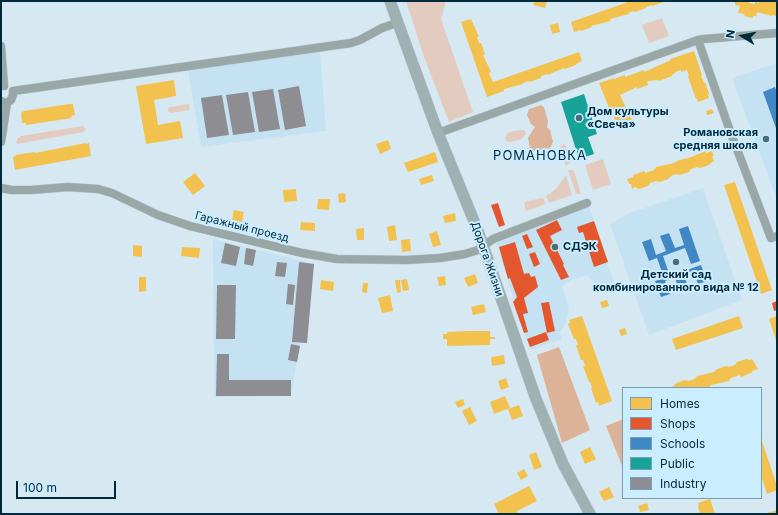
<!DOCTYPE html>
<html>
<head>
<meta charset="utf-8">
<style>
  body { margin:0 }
  #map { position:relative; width:778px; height:515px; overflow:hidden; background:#d6e9f3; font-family:Inter,sans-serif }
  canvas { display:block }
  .frame { position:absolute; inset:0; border:2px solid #00293b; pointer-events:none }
  .legend { position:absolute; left:622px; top:387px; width:140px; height:112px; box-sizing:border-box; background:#caedff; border:1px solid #799fb1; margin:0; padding:5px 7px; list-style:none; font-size:12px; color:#00293b }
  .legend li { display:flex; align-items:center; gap:8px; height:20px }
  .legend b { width:20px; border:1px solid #799fb1 }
  .north { position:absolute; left:722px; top:16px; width:40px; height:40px; -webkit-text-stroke:3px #caedff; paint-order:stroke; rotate:280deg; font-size:11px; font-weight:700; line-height:16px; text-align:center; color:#00293b }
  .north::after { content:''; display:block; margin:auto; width:14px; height:18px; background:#00293b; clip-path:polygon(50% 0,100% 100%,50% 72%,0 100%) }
  .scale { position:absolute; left:16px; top:481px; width:100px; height:18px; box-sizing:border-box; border:2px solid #00293b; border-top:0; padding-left:5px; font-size:12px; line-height:14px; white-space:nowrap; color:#00293b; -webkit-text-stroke:3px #caedff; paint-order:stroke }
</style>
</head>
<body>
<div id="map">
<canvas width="778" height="515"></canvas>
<div class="frame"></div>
<ul class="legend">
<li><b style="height:11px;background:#f2c14e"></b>Homes</li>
<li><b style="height:11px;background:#e4572e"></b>Shops</li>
<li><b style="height:11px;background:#3f88c5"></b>Schools</li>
<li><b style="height:11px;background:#17a398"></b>Public</li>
<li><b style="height:11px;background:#8d8d92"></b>Industry</li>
</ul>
<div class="north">N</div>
<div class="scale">100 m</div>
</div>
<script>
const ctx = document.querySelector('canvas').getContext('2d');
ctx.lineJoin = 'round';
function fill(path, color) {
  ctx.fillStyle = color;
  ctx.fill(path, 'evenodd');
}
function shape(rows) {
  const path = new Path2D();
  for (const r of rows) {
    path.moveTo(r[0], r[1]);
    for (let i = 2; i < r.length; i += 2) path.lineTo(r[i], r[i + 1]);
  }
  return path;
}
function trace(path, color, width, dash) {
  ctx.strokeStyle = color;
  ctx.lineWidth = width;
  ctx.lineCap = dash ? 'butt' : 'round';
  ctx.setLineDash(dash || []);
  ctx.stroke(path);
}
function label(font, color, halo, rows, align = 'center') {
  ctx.font = font + ' Inter,sans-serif';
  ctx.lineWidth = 4;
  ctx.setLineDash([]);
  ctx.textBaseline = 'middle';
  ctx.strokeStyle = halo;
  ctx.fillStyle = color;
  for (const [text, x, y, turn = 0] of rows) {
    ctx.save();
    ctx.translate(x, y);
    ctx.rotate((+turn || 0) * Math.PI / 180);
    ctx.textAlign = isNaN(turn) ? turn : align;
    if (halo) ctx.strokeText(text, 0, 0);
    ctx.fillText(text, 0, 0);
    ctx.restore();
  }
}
fill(shape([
  [320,51,326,131,201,147,188,70],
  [777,63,777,200,732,78],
  [703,188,742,300,649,335,610,224,630,213],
  [589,206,614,283,602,291,587,275,571,280,562,287,569,308,566,323,560,333,562,339,530,350,496,243],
  [213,239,314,264,307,343,300,343,291,396,214,397]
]), '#c5e2f2');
fill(shape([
  [406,1,446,1,441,19,473,112,449,122,424,57],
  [662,18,669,36,649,43,642,25],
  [189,104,190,110,171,113,168,111,168,108,170,107],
  [83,126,86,129,84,132,17,144,16,142,18,138,21,136],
  [523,130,525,131,526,134,522,139,511,142,506,141,505,138,508,133,513,131],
  [565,144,571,162,566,166,560,146],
  [603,159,611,184,593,190,585,165],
  [568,170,574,170,581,194,576,194],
  [566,175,572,195,549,203,546,196,556,189],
  [543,198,546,204,526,211,524,203,527,201]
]), '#e3ccbf');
fill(shape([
  [541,105,544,107,548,121,547,127,550,130,553,142,550,148,534,151,530,149,528,138,535,127,531,124,527,115,529,109],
  [559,347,590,430,562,443,537,355],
  [623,419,623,468,606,426]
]), '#dcb399');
fill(shape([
  [535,1,547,1,545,8,533,5],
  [631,1,666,1,652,6,652,5,646,7,646,8,635,12,634,11,628,13,629,14,610,19,611,21,591,26,592,27,581,31,580,30,574,32,571,22],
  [735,1,749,1,749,3,755,4,755,2,759,3,760,1,777,2,777,16,772,15,772,16,757,12,756,16,753,16,753,18,744,16,745,14,738,13,740,6,735,5],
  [471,19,479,37,477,37,479,43,481,43,485,54,483,55,491,72,489,73,493,82,579,52,582,61,576,64,576,65,565,69,564,68,547,75,547,74,541,76,541,78,529,82,529,81,523,83,523,84,504,89,504,91,487,97,461,22],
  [558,23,560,32,552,34,550,25],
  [694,51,702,75,701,76,704,83,705,82,709,94,708,95,709,98,698,102,697,98,696,99,688,77,689,76,687,70,681,72,681,70,675,72,675,73,672,75,672,76,659,81,658,80,649,81,647,82,648,85,637,89,637,87,620,95,632,120,629,121,630,124,620,128,618,123,616,123,611,108,609,108,599,83,614,78,614,79,625,75,625,77,644,70,644,72,671,60,670,59],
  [174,80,176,96,154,100,158,125,180,121,183,138,146,144,136,86],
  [69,104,73,104,75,115,71,116,72,118,26,125,26,123,22,123,21,113,24,111],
  [712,109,714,113,707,115,706,111],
  [388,140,391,149,380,154,376,144],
  [86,143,86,144,89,143,91,156,15,170,13,157,16,156,15,155,35,152,35,153],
  [706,151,706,153,712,151,714,156,712,156,714,161,711,163,709,165,700,168,697,167,691,169,689,172,680,175,676,174,671,176,668,179,659,182,656,181,650,183,648,186,639,189,635,187,632,189,631,184,629,184,627,179,633,177,633,175,645,171,645,173,654,170,656,167,674,163,677,161,686,158,686,159],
  [435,152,438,162,408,172,404,163],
  [195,173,205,186,193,195,183,182],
  [432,175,434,181,421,185,419,179],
  [735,182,772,290,761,294,724,185],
  [296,189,297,201,284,202,283,190],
  [345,193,346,202,339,203,338,194],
  [318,199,330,199,329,210,317,209],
  [234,210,244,212,242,222,232,220],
  [455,213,456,221,445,223,443,216],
  [301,222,315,223,315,231,300,230],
  [395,225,397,240,389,241,387,227],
  [364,228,364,240,357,240,356,229],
  [437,231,441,245,433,247,429,234],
  [410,239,411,251,402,252,401,240],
  [133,245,142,246,142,257,133,256],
  [182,247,200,248,199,258,181,256],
  [475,274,478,283,468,287,464,278],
  [445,276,446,285,439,286,437,277],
  [139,277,146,277,146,291,139,292],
  [407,279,409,290,403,291,401,280],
  [321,280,334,282,333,291,320,289],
  [395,280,400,280,401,292,397,293],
  [363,283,368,283,367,293,362,292],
  [390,295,393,311,382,313,378,298],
  [607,300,609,306,602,308,600,302],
  [484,304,486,312,473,315,471,307],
  [582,316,612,401,599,406,598,402,596,403,591,388,592,387,590,382,589,382,583,366,585,366,583,360,581,360,576,345,578,345,576,339,574,339,568,324,570,323,569,320],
  [739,316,743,328,676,350,672,339],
  [777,316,777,343,769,319],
  [625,328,627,334,621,336,619,330],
  [468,331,490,331,490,337,495,337,495,339,490,339,490,345,447,346,447,339,443,339,443,334,447,334,447,332],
  [504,355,505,364,492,366,491,357],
  [746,359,750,360,752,359,758,369,752,371,753,372,741,377,740,375,731,378,729,381,711,385,708,388,672,388,671,387,674,386,676,383,685,380,688,381,695,379,697,376,714,372,717,369,726,366,729,367,735,365,737,362],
  [506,378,509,387,501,390,498,381],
  [505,396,510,408,494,414,490,402],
  [463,399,465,405,458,408,455,402],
  [519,405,523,416,512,420,508,409],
  [470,407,477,421,469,425,462,411],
  [761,438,777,486,777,490,767,494,761,475],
  [590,447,596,459,585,464,580,452],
  [536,452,542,467,534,470,529,455],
  [524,469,528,476,521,480,517,473],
  [529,486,537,501,517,511,518,514,499,514,494,504],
  [609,487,614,497,604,501,599,492],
  [710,499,715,514,700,514,698,507,699,506,698,503],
  [647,503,649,510,640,512,638,506],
  [777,510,777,514,764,514]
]), '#f2c14e');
fill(shape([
  [498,203,505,225,499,227,491,205],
  [557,220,562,230,550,236,564,264,563,265,569,277,561,280,536,230],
  [594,221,608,262,594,267,583,232,579,233,577,227],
  [527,234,533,247,527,249,522,236],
  [515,242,524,274,529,273,531,277,535,276,538,287,524,298,528,313,523,314,528,332,524,333,513,302,517,297,510,278,508,279,499,247],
  [535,252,540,264,534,267,529,254],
  [777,301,777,310,774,311,772,303],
  [549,302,555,331,547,333,541,303],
  [546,332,549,340,530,347,527,339]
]), '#e4572e');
fill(shape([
  [775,87,777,93,777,131,763,92],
  [688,226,700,261,691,264,685,248,663,256,670,276,701,265,707,281,698,284,693,271,684,274,688,288,679,291,675,277,665,281,670,294,661,297,655,281,664,278,657,258,649,261,642,242,651,239,656,255,666,251,660,236,669,233,675,248,684,245,679,229]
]), '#3f88c5');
fill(shape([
  [584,94,597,134,588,137,594,154,579,159,561,102]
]), '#17a398');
fill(shape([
  [299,86,306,126,285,130,278,90],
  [273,89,280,129,259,132,252,92],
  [248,92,255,132,233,135,226,95],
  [222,95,229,135,207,138,201,98],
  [225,243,240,247,236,266,221,263],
  [246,248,256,250,253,266,244,264],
  [277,262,287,263,285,277,275,276],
  [299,262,314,264,307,343,292,342],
  [288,284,295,285,293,305,286,304],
  [217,285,236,285,235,339,216,339],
  [291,344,300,346,297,362,288,360],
  [217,354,229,354,229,380,291,380,291,396,216,396]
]), '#8d8d92');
const street = shape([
  [698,40,730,131,771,238,777,236],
  [1,46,4,86],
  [13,91,351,43,360,40,382,28,397,23],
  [1,101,7,103,11,100,13,95,13,91],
  [438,133,698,40,704,39,777,33],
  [1,142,7,103],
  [1,188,11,190,31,190,68,187,98,189,112,193,158,215,190,226,302,253,337,259,406,260,440,258,465,254,478,250,493,239,587,203]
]);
const secondary = shape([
  [390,1,438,133,478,231,536,399,563,464,590,514]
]);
trace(street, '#b2c6cf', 9);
trace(secondary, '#b2c6cf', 12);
trace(street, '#99a8a6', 8);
trace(secondary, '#9fb1b2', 11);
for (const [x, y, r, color] of [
  [579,118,4,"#4b6c7b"],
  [766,139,4,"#4b6c7b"],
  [555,247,4,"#4b6c7b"],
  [676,262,4,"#4b6c7b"]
]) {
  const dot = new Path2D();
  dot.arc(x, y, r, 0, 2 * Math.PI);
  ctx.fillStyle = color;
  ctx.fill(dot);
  trace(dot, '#caedff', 1.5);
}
label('bold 11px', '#00293b', '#caedff', [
  ["Дом культуры",587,112],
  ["«Свеча»",587,125],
  ["Романовская",758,133,"right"],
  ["средняя школа",758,146,"right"],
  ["СДЭК",563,247],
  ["Детский сад",676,275,"center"],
  ["комбинированного вида № 12",676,288,"center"]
], 'left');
label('11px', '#00293b', '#caedff', [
  ["Гаражный проезд",242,227,14],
  ["Дорога Жизни",487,259,71]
]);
ctx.letterSpacing = '1px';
label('13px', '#00293b', '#caedff', [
  ["РОМАНОВКА",540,156]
]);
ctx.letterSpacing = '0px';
</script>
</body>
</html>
